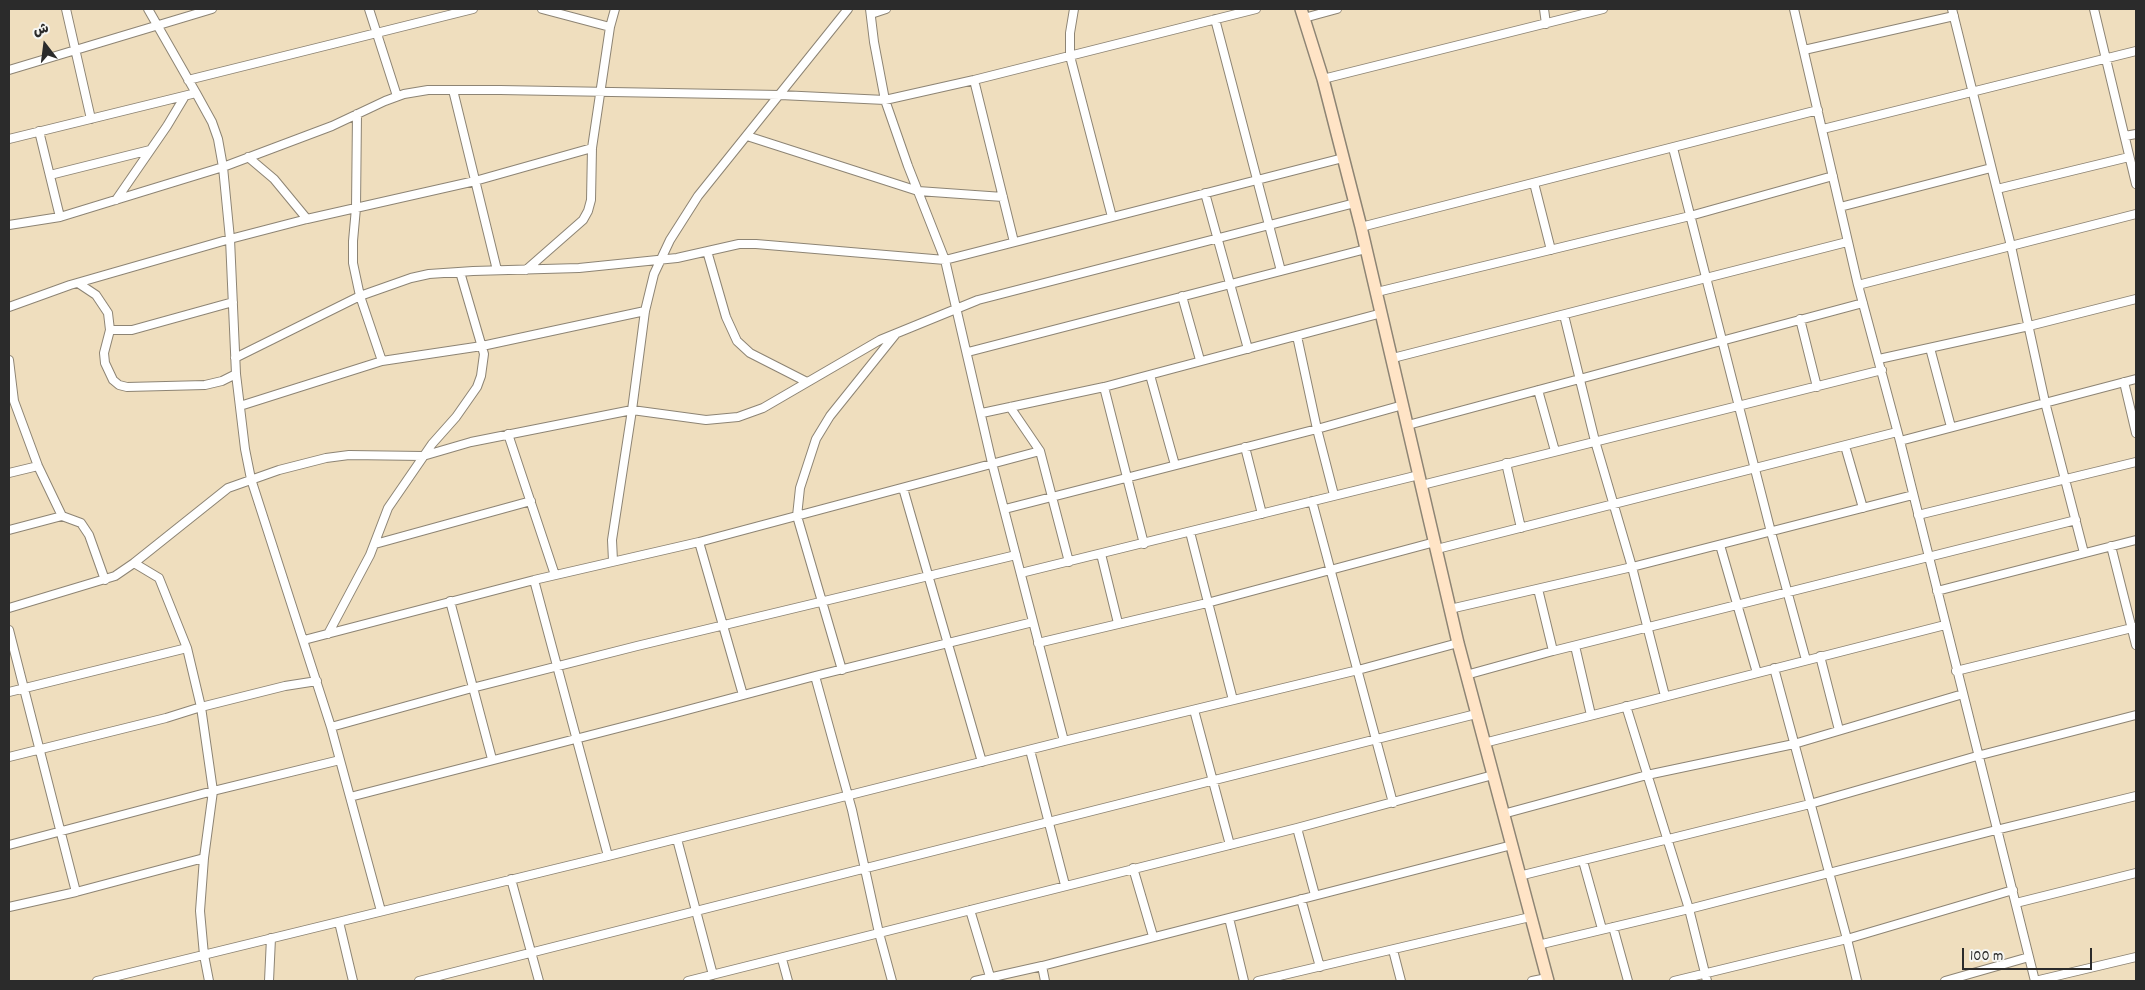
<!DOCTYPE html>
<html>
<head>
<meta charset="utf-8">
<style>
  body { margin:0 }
  #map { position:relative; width:2145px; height:990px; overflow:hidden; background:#efdebe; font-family:Dekko,"Playpen Sans Arabic",sans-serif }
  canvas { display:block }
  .frame { position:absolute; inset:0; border:10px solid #2b2b2b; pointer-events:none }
  .north { position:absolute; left:20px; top:20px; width:50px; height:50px; -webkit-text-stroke:4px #f6f6f2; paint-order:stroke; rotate:345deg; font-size:14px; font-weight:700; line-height:20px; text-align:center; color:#2b2b2b }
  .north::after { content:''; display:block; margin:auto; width:18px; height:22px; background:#2b2b2b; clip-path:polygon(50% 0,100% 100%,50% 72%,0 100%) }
  .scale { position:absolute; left:1962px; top:948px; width:130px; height:22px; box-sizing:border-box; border:2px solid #2b2b2b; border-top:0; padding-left:6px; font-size:15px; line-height:18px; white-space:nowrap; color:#2b2b2b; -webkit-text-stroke:4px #f6f6f2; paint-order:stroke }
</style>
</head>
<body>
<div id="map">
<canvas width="2145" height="990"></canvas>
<div class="frame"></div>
<div class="north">ش</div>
<div class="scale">100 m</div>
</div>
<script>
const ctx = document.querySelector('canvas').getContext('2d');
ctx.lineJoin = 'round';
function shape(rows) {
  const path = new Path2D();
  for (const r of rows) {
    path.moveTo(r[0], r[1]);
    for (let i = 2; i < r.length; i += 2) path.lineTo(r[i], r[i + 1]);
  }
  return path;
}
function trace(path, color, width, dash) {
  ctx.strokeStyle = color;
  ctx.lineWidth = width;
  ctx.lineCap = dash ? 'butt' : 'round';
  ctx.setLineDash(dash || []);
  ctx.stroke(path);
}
const street = shape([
  [66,9,91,119],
  [148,9,196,93],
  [369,9,397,96],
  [542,9,610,27],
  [870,9,874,42,885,100,908,166,945,260,992,463,1064,741],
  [1074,9,1070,33,1070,56,1112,217],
  [1544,9,1546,24],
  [1794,9,1858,285,1900,441,2035,981,2136,957],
  [1952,9,2011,246,2045,402,2084,553],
  [2094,9,2136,184],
  [871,14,886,9],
  [1304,18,1337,9],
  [1215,19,1281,271],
  [1804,50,1954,16],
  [9,70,212,9],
  [1323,79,1603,9],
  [188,80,473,9],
  [974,80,1014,242],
  [453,90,497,270],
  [357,114,356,208,353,241,353,263,360,296,382,361],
  [1823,129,2136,51],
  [39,131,60,217],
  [747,136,918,191,1003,197],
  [2125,136,2136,134],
  [9,139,196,93,212,122,218,139,223,167,230,239,236,374,245,449,251,479,331,727,381,911],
  [1673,148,1771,532,1806,660],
  [248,157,274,179,307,219],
  [50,175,150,150],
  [1534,183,1551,250],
  [1997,189,2129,157],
  [1205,193,1248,349],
  [116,200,167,126,185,96],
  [1840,207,1991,168],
  [9,225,60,217,223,167,332,126,385,101,404,94,428,90,500,90,780,95,885,100,974,80,1256,9],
  [1361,227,1818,110],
  [707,251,726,317,737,341,750,353,807,382],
  [526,270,583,220,588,211,591,200,592,148,610,27,615,9],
  [78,283,96,295,108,313,110,330,104,353,105,363,113,380,119,385,127,387,205,385,222,381,236,374],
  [1858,285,2136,214],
  [1377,292,1690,216,1833,176],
  [1182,296,1200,360],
  [9,307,70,285,230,239,307,219,475,181,592,148],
  [1564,315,1595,441,1632,567,1665,696],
  [1800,319,1817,387],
  [110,330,132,330,233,302],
  [1297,336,1317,429,1334,495],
  [1930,348,1951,427],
  [968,352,1366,249],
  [235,358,360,296,411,278,429,274,473,271,579,268,677,258,739,244,756,244,945,260,1343,158],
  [1393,358,1847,242],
  [1879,359,2029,326,2136,299],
  [9,360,14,401,38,466,62,516,81,523,89,535,105,580],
  [1150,375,1175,465],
  [2124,382,2136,433],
  [1104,387,1144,544],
  [1538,390,1555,451],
  [240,406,382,361,482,346,645,311],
  [1010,407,1040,451,1069,562],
  [982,413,1104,387,1382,313],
  [1408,425,1863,303],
  [508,434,555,575],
  [1900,441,2136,379],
  [1845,446,1863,508],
  [1245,447,1262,514],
  [1506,463,1521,528],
  [9,473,38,466],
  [1422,485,1882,370],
  [903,488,982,762],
  [1312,501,1393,803],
  [1005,509,1317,429,1403,405],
  [1918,515,2136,462],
  [9,530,62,516],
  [1190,532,1233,700],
  [699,542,743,695],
  [375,544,531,501],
  [1720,545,1757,673],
  [2111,546,2136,645],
  [1437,549,1897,432],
  [1101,554,1118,623],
  [613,561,612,540,632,410,645,311,654,274,670,240,698,196,848,9],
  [134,563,159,578,187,648,201,707,213,791,204,858,200,911,204,955,209,981],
  [1021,573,1419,475],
  [534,580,608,856],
  [1538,589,1553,651],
  [1937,591,2136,540],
  [450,601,492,759],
  [9,608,115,576,134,563,228,488,279,470,326,458,349,455,423,456,471,442,632,410,706,420,738,417,763,408,880,340,978,300,1355,203],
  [1450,609,1632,567,1913,495],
  [9,630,76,892],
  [328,634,370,555,388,508,432,444,456,417,477,387,481,376,484,354,460,272],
  [304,640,534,580,699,542,1040,451],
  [1038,643,1207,603,1435,542],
  [1575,646,1591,715],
  [1820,656,1839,730],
  [1774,668,1847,939,1857,981],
  [842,670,797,516,800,488,816,439,830,416,895,335],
  [1956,671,2136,627],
  [1466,675,1553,651,2076,520],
  [815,676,852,810,879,933,892,981],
  [9,692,187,648],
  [1626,706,1689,909,1707,981],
  [1194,710,1230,845],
  [331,727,472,688,637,646,1016,555],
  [1484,743,1945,625],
  [1030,750,1065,885],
  [9,757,166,718,201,707,285,686,317,681],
  [350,797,657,718,815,676,1033,622],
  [1503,814,1647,775,1794,744,1963,694],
  [1297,828,1315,895],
  [677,839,713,975],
  [9,845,213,791,340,760],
  [1583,861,1602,929],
  [1133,868,1153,936],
  [1519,876,1810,804,1977,756,2136,715],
  [511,879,539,981],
  [1301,899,1320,967],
  [2016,903,2136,873],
  [9,907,76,892,204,858],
  [970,910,991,980],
  [1229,918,1244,981],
  [339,922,353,981],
  [1613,927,1628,981],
  [1538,945,1689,909,1996,830,2136,796],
  [1393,950,1401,981],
  [782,959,788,981],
  [1042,966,1045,981],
  [97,981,608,856,1064,741,1358,670,1458,643],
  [269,981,271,938],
  [419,981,1476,714],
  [688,981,1297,828,1493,775],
  [975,981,1042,966,1512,845],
  [1258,981,1530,917],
  [1532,981,1547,978],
  [1674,981,1847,939,2013,890],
  [1945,981,2029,957]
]);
const secondary = shape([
  [1301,9,1323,79,1361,227,1458,643,1548,981]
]);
trace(street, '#8d8474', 10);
trace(secondary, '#8d8474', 14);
trace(street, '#fff', 8);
trace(secondary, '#ffe4c6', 11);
</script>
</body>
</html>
